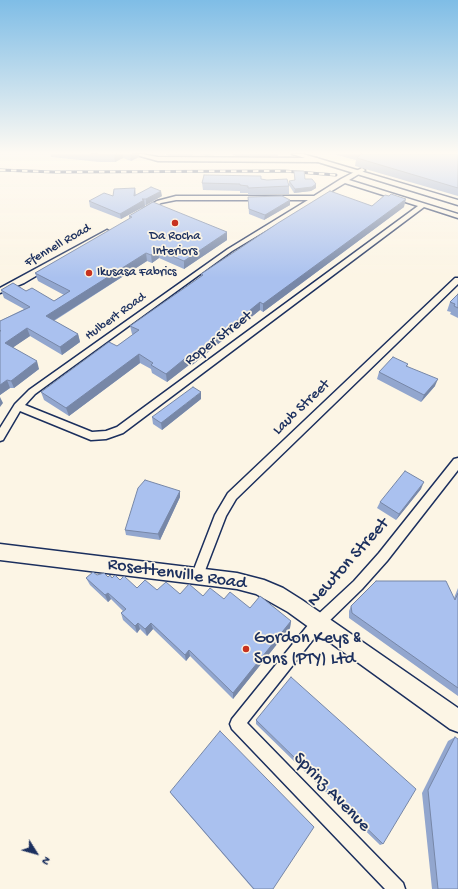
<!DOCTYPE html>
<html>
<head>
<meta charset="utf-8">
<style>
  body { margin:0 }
  #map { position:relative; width:458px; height:889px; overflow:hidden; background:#fcf5e5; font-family:"Gochi Hand",sans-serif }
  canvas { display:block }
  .north { position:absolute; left:16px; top:833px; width:40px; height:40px; -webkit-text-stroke:3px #fcf5e5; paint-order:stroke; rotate:127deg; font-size:11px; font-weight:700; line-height:16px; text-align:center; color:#1b2f5e }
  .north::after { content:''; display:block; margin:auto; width:14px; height:18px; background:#1b2f5e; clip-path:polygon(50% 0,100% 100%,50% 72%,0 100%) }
</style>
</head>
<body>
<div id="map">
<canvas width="458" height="889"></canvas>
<div class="north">N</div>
</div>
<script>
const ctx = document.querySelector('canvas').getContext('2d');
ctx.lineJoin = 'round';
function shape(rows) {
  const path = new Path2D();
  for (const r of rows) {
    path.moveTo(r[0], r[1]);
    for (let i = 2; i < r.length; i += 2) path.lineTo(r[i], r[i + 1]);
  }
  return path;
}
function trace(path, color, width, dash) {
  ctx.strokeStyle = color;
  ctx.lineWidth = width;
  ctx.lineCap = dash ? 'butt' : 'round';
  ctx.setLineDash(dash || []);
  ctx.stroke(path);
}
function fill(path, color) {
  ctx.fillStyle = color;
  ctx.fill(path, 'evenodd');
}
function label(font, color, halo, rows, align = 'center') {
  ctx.font = font + ' "Gochi Hand",sans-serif';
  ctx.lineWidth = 3.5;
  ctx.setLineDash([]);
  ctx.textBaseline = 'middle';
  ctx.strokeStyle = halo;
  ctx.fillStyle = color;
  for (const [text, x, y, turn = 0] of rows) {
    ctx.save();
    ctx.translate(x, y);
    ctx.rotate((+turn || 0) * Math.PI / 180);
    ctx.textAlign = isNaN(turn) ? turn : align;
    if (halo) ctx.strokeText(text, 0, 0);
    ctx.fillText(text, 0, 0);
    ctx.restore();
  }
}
const minor = shape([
  [133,154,142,154,158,157,317,158,320,160,317,162,158,161,133,154],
  [362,168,365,170,364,171,349,180,458,214,458,218,424,207,123,433,106,439,91,440,20,411,3,440,0,441,0,428,15,404,29,390,228,249,308,200,176,200,161,203,147,211,143,211,143,209,157,201,176,196,314,196,341,179,362,168],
  [345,183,418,206,117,427,106,431,92,432,25,405,35,394,232,251,345,183],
  [107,230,110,232,109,233,24,283,0,293,0,288,107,230],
  [455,278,458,278,458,284,236,499,226,516,201,581,197,583,193,581,191,577,215,515,228,493,455,278],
  [458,458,458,470,387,561,362,589,323,627,247,723,403,883,405,889,385,889,232,729,230,724,232,719,313,619,354,581,379,553,454,459,458,458]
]);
const tertiary = shape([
  [292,154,303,154,458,200,458,205,292,154]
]);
const secondary = shape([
  [0,544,237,573,264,580,283,588,302,600,458,708,458,732,450,729,288,612,256,594,237,589,0,560,0,544]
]);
trace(minor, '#1b2f5e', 3);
trace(tertiary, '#1b2f5e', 3);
trace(secondary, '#1b2f5e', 3);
fill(minor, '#fcf5e5');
fill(tertiary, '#fcf5e5');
fill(secondary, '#fcf5e5');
const rail = shape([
  [0,170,54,172,284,171,336,175]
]);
trace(rail, '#1b2f5e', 3);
trace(rail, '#fcf5e5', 2, [5.5]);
fill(shape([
  [50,154,139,154,139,157,131,161,123,158,115,162,100,162,51,157],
  [165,154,195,154,191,156,170,156],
  [199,154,212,154,208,156],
  [230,154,278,154,278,156,236,156],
  [336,154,458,154,458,196,355,166,356,160,336,155],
  [294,171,305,179,316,184,316,188,311,191,294,193,289,185,289,181,295,181],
  [261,179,289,186,289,194,248,195,248,193,240,193,240,191,203,190,202,183],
  [135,188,136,195,162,196,146,205,145,205,145,206,121,219,90,207,89,201,113,196],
  [248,197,290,200,290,205,264,220,249,214],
  [372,206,404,207,263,312,260,310,191,366,189,365,167,382,152,373,151,369,140,363,69,416,44,400,41,392,117,346,133,335,132,334,130,326,201,277,201,274],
  [129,216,227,240,184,269,159,258,152,263,147,261,54,321,78,334,80,342,62,355,30,336,13,347,39,369,14,388,10,388,0,395,0,321,24,309,4,298,1,290,26,291,54,301,64,295,38,281,35,273,129,219],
  [458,294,458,318,450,314,451,312,447,311,450,302],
  [408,364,407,367,435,386,421,402,377,379,379,372],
  [201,399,162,430,153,424,152,417],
  [421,489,396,520,377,508,380,502],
  [180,491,180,497,160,540,126,535,125,530],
  [97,575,112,578,120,580,137,588,157,590,180,594,203,596,224,599,291,621,290,628,233,699,190,656,186,661,153,629,147,636,140,629,137,633,123,620,121,613,123,611,111,599,108,602,90,585,86,578],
  [458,588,458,696,349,618,349,611,351,606,454,598],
  [256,720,383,844,380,845,256,724],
  [455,737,458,889,432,889,422,793,448,741],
  [170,792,273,889,253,889,172,795]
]), '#92a6ce');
fill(shape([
  [117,154,123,154,123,158,115,162,114,155],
  [130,154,139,154,139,157,131,161],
  [316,184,316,188,311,191,294,193,295,189],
  [161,191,162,196,146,205,146,199],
  [406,199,404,207,263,312,263,304],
  [144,200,145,206,121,219,120,214],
  [290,200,290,205,264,220,265,215],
  [227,232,227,240,184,269,184,261],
  [158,250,159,258,152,263,151,255],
  [146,253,147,261,48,324,46,316],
  [260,302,260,310,191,366,191,358],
  [27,328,30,336,8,351,5,343],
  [78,334,80,342,62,355,60,347],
  [139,354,140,363,69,416,66,408],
  [188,356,189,365,167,382,166,374],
  [37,361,39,369,14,388,11,381],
  [438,379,435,386,421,402,424,395],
  [7,380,10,388,0,395,0,385],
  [201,392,201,399,162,430,161,423],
  [0,397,3,403,0,407],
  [424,482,421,489,396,520,399,514],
  [180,491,180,497,160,540,158,534],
  [108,593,111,599,108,602,105,595],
  [291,621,290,628,233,699,233,693],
  [138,623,140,629,137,633,135,626],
  [151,623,153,629,147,636,145,629],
  [189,650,190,656,186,661,185,655]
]), '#7787a7');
const building = shape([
  [91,154,117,154,114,155,91,154],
  [361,154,458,154,458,188,357,158,361,154],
  [294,171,304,171,305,179,312,179,316,184,312,187,295,189,289,181,295,180,294,171],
  [204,175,261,176,261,179,267,180,287,179,289,186,248,188,248,186,240,185,240,184,202,183,204,175],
  [151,187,161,191,146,199,142,199,144,200,120,214,89,201,104,193,113,196,114,189,135,188,134,196,151,187],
  [330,191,372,206,385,195,389,196,391,194,406,199,263,304,260,302,191,358,188,356,166,374,151,365,153,363,139,354,66,408,41,392,109,342,117,346,139,330,130,326,203,275,201,274,278,223,330,191],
  [282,196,290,200,265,215,249,209,248,197,282,196],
  [153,202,227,232,184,261,158,250,151,255,146,253,46,316,78,334,60,347,27,328,5,343,37,361,11,381,7,380,0,385,0,331,1,331,0,330,0,321,30,307,1,290,13,283,26,291,32,288,54,301,70,291,35,273,132,217,129,216,153,202],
  [458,294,458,308,454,306,455,304,450,302,458,294],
  [393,357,408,364,406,366,438,379,424,395,379,372,393,357],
  [193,387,201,392,161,423,152,417,193,387],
  [405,471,424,482,399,514,380,502,405,471],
  [145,480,180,491,158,534,125,530,138,488,145,480],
  [93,572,97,575,104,573,108,577,110,575,112,578,115,575,120,580,124,576,137,588,145,580,157,590,166,582,180,594,189,584,203,596,210,588,224,599,230,592,250,608,260,596,291,621,233,693,189,650,185,655,151,623,145,629,138,623,135,626,121,613,126,609,108,593,105,595,86,578,93,572],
  [376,581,446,581,455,600,458,593,458,688,352,613,351,606,376,581],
  [291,677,416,789,383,844,256,720,291,677],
  [220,731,314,827,273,889,254,889,170,792,220,731],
  [455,737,458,739,458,889,438,889,428,790,455,737]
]);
fill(building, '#aac1ef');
trace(building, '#7787a7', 1);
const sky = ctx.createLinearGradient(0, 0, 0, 278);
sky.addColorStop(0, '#7fbde6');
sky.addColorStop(0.55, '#fefaf3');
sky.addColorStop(1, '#fefaf300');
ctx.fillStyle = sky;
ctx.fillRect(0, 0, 458, 278);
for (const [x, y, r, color] of [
  [175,223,4,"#c8321e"],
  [89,273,4,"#c8321e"],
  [246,649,4,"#c8321e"]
]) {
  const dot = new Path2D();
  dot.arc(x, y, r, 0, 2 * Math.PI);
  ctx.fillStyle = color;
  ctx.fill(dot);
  trace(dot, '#fcf5e5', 1.5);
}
label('13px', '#1b2f5e', '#fcf5e5', [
  ["Da Rocha",175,237],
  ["Interiors",175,252],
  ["Ikusasa Fabrics",97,273,"left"]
]);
label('13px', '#1b2f5e', '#fcf5e5', [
  ["Ffennell Road",58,246,-30],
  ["Hulbert Road",116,317,-36]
]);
label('15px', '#1b2f5e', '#fcf5e5', [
  ["Roper Street",219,339,-37],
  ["Laub Street",302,408,-44]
]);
label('18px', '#1b2f5e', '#fcf5e5', [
  ["Newton Street",349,563,-48],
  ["Rosettenville Road",177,575,8],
  ["Sprinz Avenue",331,793,46]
]);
label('18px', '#1b2f5e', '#fcf5e5', [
  ["Gordon Keys &",254,639],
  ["Sons (PTY) Ltd",254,660]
], 'left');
</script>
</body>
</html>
